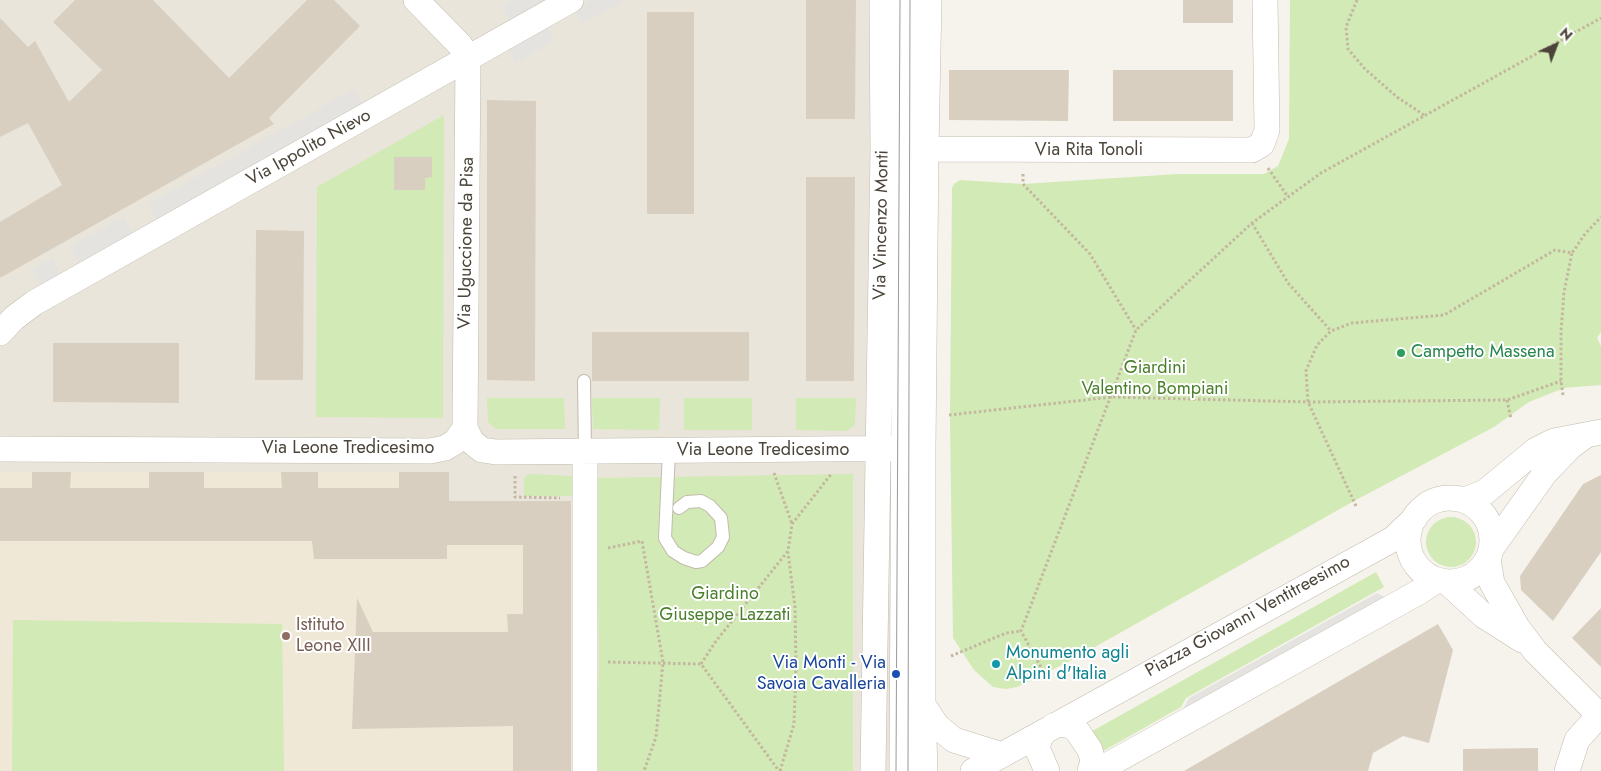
<!DOCTYPE html>
<html>
<head>
<meta charset="utf-8">
<style>
  body { margin:0 }
  #map { position:relative; width:1601px; height:771px; overflow:hidden; background:#f6f3ec; font-family:Jost,sans-serif }
  canvas { display:block }
  .north { position:absolute; left:1531px; top:20px; width:50px; height:50px; -webkit-text-stroke:4px #fff; paint-order:stroke; rotate:43deg; font-size:14px; font-weight:700; line-height:20px; text-align:center; color:#4b4439 }
  .north::after { content:''; display:block; margin:auto; width:18px; height:22px; background:#4b4439; clip-path:polygon(50% 0,100% 100%,50% 72%,0 100%) }
</style>
</head>
<body>
<div id="map">
<canvas width="1601" height="771"></canvas>
<div class="north">N</div>
</div>
<script>
const ctx = document.querySelector('canvas').getContext('2d');
ctx.lineJoin = 'round';
function fill(path, color) {
  ctx.fillStyle = color;
  ctx.fill(path, 'evenodd');
}
function shape(rows) {
  const path = new Path2D();
  for (const r of rows) {
    if (r.length === 3) {
      path.moveTo(r[0] + r[2], r[1]);
      path.arc(r[0], r[1], r[2], 0, 2 * Math.PI);
      continue;
    }
    path.moveTo(r[0], r[1]);
    for (let i = 2; i < r.length; i += 2) path.lineTo(r[i], r[i + 1]);
  }
  return path;
}
function trace(path, color, width, dash) {
  ctx.strokeStyle = color;
  ctx.lineWidth = width;
  ctx.lineCap = dash ? 'butt' : 'round';
  ctx.setLineDash(dash || []);
  ctx.stroke(path);
}
function label(font, color, halo, rows, align = 'center') {
  ctx.font = font + ' Jost,sans-serif';
  ctx.lineWidth = 4;
  ctx.setLineDash([]);
  ctx.textBaseline = 'middle';
  ctx.strokeStyle = halo;
  ctx.fillStyle = color;
  for (const [text, x, y, turn = 0] of rows) {
    ctx.save();
    ctx.translate(x, y);
    ctx.rotate((+turn || 0) * Math.PI / 180);
    ctx.textAlign = isNaN(turn) ? turn : align;
    if (halo) ctx.strokeText(text, 0, 0);
    ctx.fillText(text, 0, 0);
    ctx.restore();
  }
}
fill(shape([
  [0,0,903,0,899,771,0,771]
]), '#eae5da');
fill(shape([
  [0,472,449,472,449,501,572,501,573,771,0,771]
]), '#efe8d6');
fill(shape([
  [1290,0,1601,0,1601,332,1597,338,1601,346,1601,385,1564,388,1529,402,1494,427,1354,501,1070,661,1017,687,1006,689,993,687,974,670,953,638,950,418,952,188,954,184,960,180,1023,184,1178,174,1264,174,1278,166,1289,139],
  [444,115,443,418,316,417,317,187],
  [487,398,564,398,565,429,496,429,488,422],
  [592,398,660,398,659,430,593,429],
  [684,398,752,398,752,430,684,430],
  [796,398,856,398,855,425,846,431,796,430],
  [529,474,574,476,575,496,524,496,524,478],
  [853,474,853,771,595,771,599,662,596,478],
  [1451,542,25],
  [1376,572,1384,587,1186,698,1181,707,1098,754,1087,734],
  [13,620,282,624,284,771,12,771]
]), '#d2eab5');
fill(shape([
  [512,0,548,0,510,21,502,6],
  [591,0,626,0,582,24,574,10],
  [546,26,554,41,516,63,507,48],
  [354,89,363,105,157,220,148,204],
  [124,217,133,234,79,263,70,246],
  [53,258,61,274,40,285,31,269],
  [1377,593,1385,597,1181,713,1189,698]
]), '#e5e3e0');
fill(shape([
  [75,0,153,0,229,78,307,0,334,0,360,26,269,118,274,124,0,278,0,222,62,185,28,123,0,137,0,18,28,47,35,41,69,102,102,70,53,22],
  [806,0,856,0,855,119,806,119],
  [1183,0,1233,0,1233,23,1183,23],
  [647,12,694,12,694,214,647,214],
  [949,70,1069,70,1068,121,949,120],
  [1113,70,1233,70,1233,121,1113,121],
  [487,100,536,101,535,381,487,380],
  [394,157,432,157,432,177,425,178,425,190,394,190],
  [806,177,855,177,854,381,806,381],
  [256,230,304,231,303,380,255,380],
  [592,332,749,332,749,381,592,381],
  [53,343,179,343,179,403,53,402],
  [32,472,71,472,70,488,149,488,149,472,204,472,204,488,282,488,281,472,318,472,318,488,399,488,399,472,449,472,449,501,571,501,571,771,513,771,513,726,352,729,357,598,373,632,508,632,507,614,523,614,523,545,447,545,447,559,314,559,312,541,0,541,0,488,32,488],
  [1601,475,1601,552,1553,621,1521,590,1520,576,1583,484],
  [1601,608,1601,667,1572,638],
  [1438,624,1453,650,1429,743,1403,736,1373,753,1368,771,1184,771],
  [1538,748,1538,771,1463,771,1463,749]
]), '#d8cfc1');
const lane = shape([
  [584,381,585,451],
  [669,451,665,538,673,551,684,558,696,562,702,561,718,547,723,537,721,518,710,506,701,501,687,502,679,508]
]);
const street = shape([
  [416,0,460,45,468,58],
  [468,58,465,428,472,442,482,450,496,452,923,448],
  [926,149,1252,150,1262,144,1267,130,1265,0],
  [0,333,14,318,34,303,571,0],
  [0,449,430,451,445,448,455,442,465,428],
  [1450,540,42],
  [1455,499,1467,499,1485,492,1536,450,1554,441,1601,432],
  [1491,549,1545,473,1570,447,1585,436],
  [1488,559,1492,583,1517,627,1535,651,1601,717],
  [1447,582,1484,616,1522,640],
  [923,705,937,726,954,740,1002,755],
  [1053,726,1061,724,1071,726,1078,732,1090,750,1093,761,1090,771],
  [1045,731,1040,738,1037,748,1047,771],
  [585,771,585,451],
  [873,771,883,149,882,0],
  [902,771,906,0],
  [925,771,923,705,923,448,926,149,929,0],
  [973,771,1393,539,1415,518],
  [1097,771,1419,592,1437,580],
  [1567,771,1577,740,1599,715]
]);
trace(lane, '#c2bbae', 14);
trace(street, '#c2bbae', 26);
trace(shape([
  [1357,0,1346,27,1348,49,1365,69,1397,97,1424,115],
  [1268,168,1288,197],
  [1023,174,1023,184,1090,254,1136,330],
  [1252,223,1288,283,1331,331],
  [1563,395,1561,381,1561,332,1564,292,1572,253],
  [1507,400,1511,419],
  [949,415,1112,397,1308,402,1507,400,1561,381],
  [774,473,792,524],
  [515,476,515,497,560,498],
  [1356,506,1308,402,1306,371,1317,345,1331,331,1352,323,1444,315,1555,250,1572,253,1585,234,1601,217],
  [608,548,642,541,663,662,656,737,644,771],
  [951,656,1006,633,1021,631],
  [608,662,701,664,779,771],
  [701,664,716,641,788,551,792,524,832,473],
  [1048,680,1021,631,1136,330,1252,223,1321,173,1601,18],
  [780,771,794,724,796,667,795,607,788,552]
]), '#c4b79f', 3, [2.5, 2.5]);
trace(lane, '#fff', 12);
trace(street, '#fff', 25);
trace(shape([
  [896,771,900,0],
  [908,771,910,0]
]), '#9a9a9a', 1);
for (const [x, y, r, color] of [
  [1401,353,5,"#2e9e5b"],
  [286,636,5,"#8d6e63"],
  [996,664,5,"#0f9aa8"],
  [896,674,5,"#1a4fb4"]
]) {
  const dot = new Path2D();
  dot.arc(x, y, r, 0, 2 * Math.PI);
  ctx.fillStyle = color;
  ctx.fill(dot);
  trace(dot, '#fff', 2);
}
label('18px', '#4b4439', '#fff', [
  ["Via Ippolito Nievo",309,148,-29],
  ["Via Rita Tonoli",1089,151],
  ["Via Vincenzo Monti",882,225,-89],
  ["Via Uguccione da Pisa",467,243,-89],
  ["Via Leone Tredicesimo",348,449],
  ["Via Leone Tredicesimo",763,451],
  ["Piazza Giovanni Ventitreesimo",1248,617,-29]
]);
label('18px', '#27864d', '#fff', [
  ["Campetto Massena",1411,353]
], 'left');
label('18px', '#4a7f2a', '#fff', [
  ["Giardini",1155,369],
  ["Valentino Bompiani",1155,390],
  ["Giardino",725,595],
  ["Giuseppe Lazzati",725,616]
]);
label('18px', '#785e54', '#fff', [
  ["Istituto",296,626],
  ["Leone XIII",296,647]
], 'left');
label('18px', '#0d838f', '#fff', [
  ["Monumento agli",1006,654],
  ["Alpini d'Italia",1006,675]
], 'left');
label('18px', '#164399', '#fff', [
  ["Via Monti - Via",886,664],
  ["Savoia Cavalleria",886,685]
], 'right');
</script>
</body>
</html>
